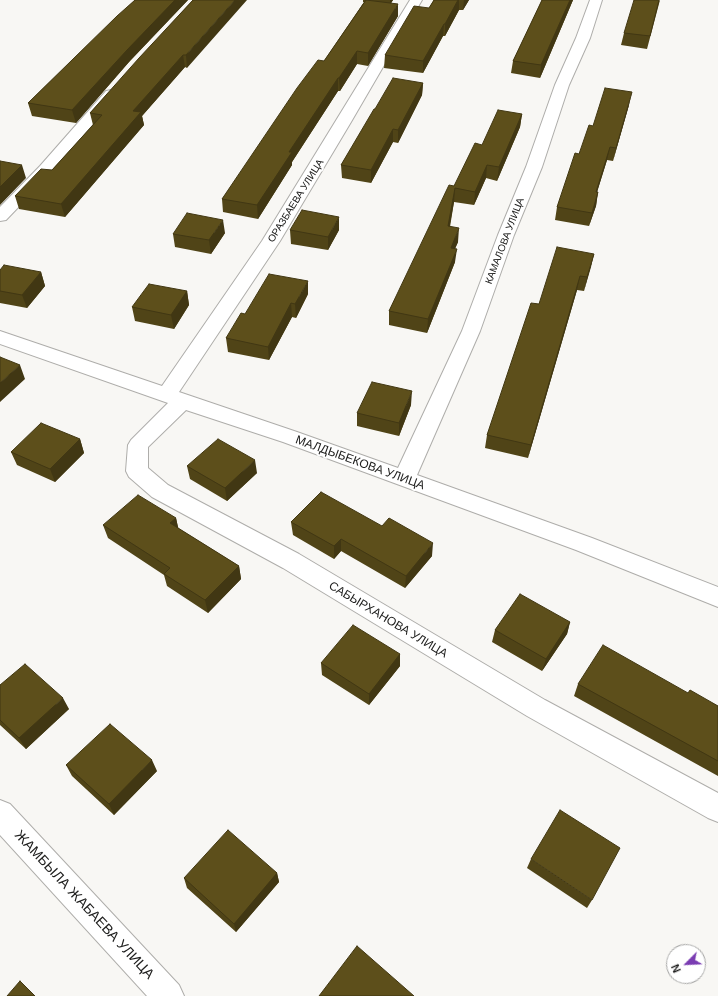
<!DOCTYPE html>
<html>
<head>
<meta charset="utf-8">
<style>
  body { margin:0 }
  #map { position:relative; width:718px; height:996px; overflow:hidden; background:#f8f7f4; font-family:Helvetica,sans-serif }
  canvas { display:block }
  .north { position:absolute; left:666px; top:944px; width:40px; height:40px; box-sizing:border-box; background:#fff; border:1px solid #a6a6a5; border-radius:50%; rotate:246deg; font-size:11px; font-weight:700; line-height:16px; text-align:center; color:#20201f }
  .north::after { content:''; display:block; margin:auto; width:14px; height:18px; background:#7a3cb2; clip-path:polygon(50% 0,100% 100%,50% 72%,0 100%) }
</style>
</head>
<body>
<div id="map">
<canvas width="718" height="996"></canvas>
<div class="north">N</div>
</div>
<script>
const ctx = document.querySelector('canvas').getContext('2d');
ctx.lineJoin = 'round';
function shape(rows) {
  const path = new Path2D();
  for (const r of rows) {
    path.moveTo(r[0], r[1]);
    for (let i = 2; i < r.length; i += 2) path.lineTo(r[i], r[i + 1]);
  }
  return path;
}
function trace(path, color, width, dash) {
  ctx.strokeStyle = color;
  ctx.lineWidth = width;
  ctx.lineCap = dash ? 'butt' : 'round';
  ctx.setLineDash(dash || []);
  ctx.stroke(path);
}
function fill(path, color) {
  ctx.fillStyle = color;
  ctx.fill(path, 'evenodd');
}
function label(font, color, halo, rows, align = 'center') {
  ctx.font = font + ' Helvetica,sans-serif';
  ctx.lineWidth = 4;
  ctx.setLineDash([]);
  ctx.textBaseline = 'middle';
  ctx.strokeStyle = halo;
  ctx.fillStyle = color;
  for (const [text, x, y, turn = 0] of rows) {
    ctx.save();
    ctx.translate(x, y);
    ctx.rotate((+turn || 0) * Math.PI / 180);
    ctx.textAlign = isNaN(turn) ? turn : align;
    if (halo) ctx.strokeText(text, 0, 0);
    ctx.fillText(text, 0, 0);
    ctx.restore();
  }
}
const minor = shape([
  [410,0,422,0,351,122,280,241,179,392,297,432,398,468,462,331,498,235,526,167,555,85,576,38,590,0,602,0,590,38,569,85,542,167,514,235,480,331,417,475,592,538,718,587,718,607,576,550,283,442,186,410,148,447,148,468,168,485,299,554,545,700,718,793,718,822,708,818,527,716,283,568,152,497,129,477,126,471,128,445,131,440,168,403,0,344,0,331,162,386,262,241,410,0],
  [111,90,116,91,118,94,116,97,52,172,6,220,0,221,0,207,40,166,106,91,111,90],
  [0,800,10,804,179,985,184,996,147,996,0,835,0,800]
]);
trace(minor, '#aeadaa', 2);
fill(minor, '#fff');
fill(shape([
  [135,0,188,0,129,62,76,123,32,116,28,103],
  [193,0,187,68,185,67,142,116,144,125,65,217,19,209,15,196,52,170,93,125,90,113],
  [363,0,393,0,391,3,398,16,368,66,357,64,340,91,338,91,292,162,292,165,258,219,223,212,222,199,324,61,364,2,363,2],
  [434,0,469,0,463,10,459,10,445,36,443,36,423,73,384,68,385,55,429,8],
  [542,0,573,0,540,78,511,73,513,61],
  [660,0,647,49,621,45,624,33],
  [423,83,422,95,398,143,393,142,371,183,342,178,341,165,375,109],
  [629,105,613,161,607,160,597,192,598,192,596,206,589,226,555,220,557,207,579,154,593,126],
  [522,114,520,127,497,181,486,178,474,205,454,202,450,227,458,242,455,248,455,262,427,333,389,325,389,311,454,186,482,145],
  [290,230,339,230,328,250,291,244],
  [225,233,211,254,175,247,173,234],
  [594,254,584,291,577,290,528,458,485,448,487,435,539,304],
  [0,270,41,272,45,286,27,308,0,303],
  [187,291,189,305,174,329,135,321,132,307],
  [308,294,296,318,292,317,269,360,228,352,226,338,245,314],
  [411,405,399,436,357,426,357,413],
  [80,439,84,453,55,482,17,465,11,452],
  [187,466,257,473,227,501,190,479],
  [176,518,178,528,239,566,241,579,208,613,167,586,164,575,108,538,103,525],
  [291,522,432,556,405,588,341,551,334,559,293,535],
  [570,622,567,634,542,671,492,642,495,630],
  [400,654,400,666,369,705,322,675,321,663],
  [578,684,688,693,718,706,718,776,574,696],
  [0,685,69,709,26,749,0,725],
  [66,765,157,771,114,815,72,776],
  [531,859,592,900,587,908,527,868],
  [277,873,279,882,236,932,187,888,184,878]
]), '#504417');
fill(shape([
  [175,0,188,0,129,62,76,123,72,110,127,50],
  [235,0,247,0,187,68,186,55],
  [390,0,393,0,390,5],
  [458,0,459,0,459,10,445,36,445,24],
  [464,0,469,0,463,10],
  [570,0,573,0,540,78,541,65],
  [398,4,398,16,368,66,368,53],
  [444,24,443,36,423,73,423,61],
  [357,51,357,64,340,91,339,78],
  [183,55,185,67,142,116,144,125,65,217,61,204,133,111],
  [338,78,338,91,292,162,292,165,258,219,257,205,289,152],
  [423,83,422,95,398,143,398,130],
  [632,92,629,105,613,161,616,148],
  [522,114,520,127,497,181,499,167],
  [393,129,393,142,371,183,371,170],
  [610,147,607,160,593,205,596,192],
  [22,165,26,178,0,205,0,187],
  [487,165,486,178,474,205,475,192],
  [455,188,454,202,447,240,448,226],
  [598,192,596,206,589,226,592,213],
  [339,217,339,230,328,250,328,237],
  [223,220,225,233,211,254,209,240],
  [459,228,458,242,450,261,451,248],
  [457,249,455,262,427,333,428,319],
  [594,254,591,267,584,291,587,277],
  [41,272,45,286,27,308,22,295],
  [580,276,577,290,528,458,531,445],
  [308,281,308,294,296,318,295,304],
  [187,291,189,305,174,329,171,315],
  [291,303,292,317,269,360,268,347],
  [20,365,25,379,0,402,0,383],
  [412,391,411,405,399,436,399,423],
  [80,439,84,453,55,482,50,469],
  [255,460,257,473,227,501,225,488],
  [176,518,179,531,170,523],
  [341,539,341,551,334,559,334,546],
  [433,543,432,556,405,588,406,576],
  [239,566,241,579,208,613,205,600],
  [570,622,567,634,542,671,546,659],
  [400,654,400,666,369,705,369,694],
  [63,698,69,709,26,749,19,738],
  [152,760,157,771,114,815,109,804],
  [277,873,279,882,236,932,234,924]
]), '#413713');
const building = shape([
  [135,0,175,0,127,50,72,110,28,103,117,16,135,0],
  [193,0,235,0,186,55,183,55,133,111,141,112,61,204,15,196,41,169,52,170,102,115,90,113,139,58,193,0],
  [366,0,398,4,368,53,357,51,339,78,338,78,289,152,292,152,257,205,222,199,297,88,318,60,324,61,366,0],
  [434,0,458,0,445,24,444,24,423,61,385,55,414,6,429,8,434,0],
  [542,0,570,0,541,65,513,61,542,0],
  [634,0,659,0,650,36,624,33,634,0],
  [393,78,423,83,398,130,393,129,371,170,341,165,374,109,375,109,393,78],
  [605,88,632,92,616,148,610,147,596,192,598,192,592,213,557,207,575,153,579,154,589,125,593,126,605,88],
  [498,110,522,114,499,167,487,165,475,192,455,188,448,226,459,228,451,248,457,249,428,319,389,311,449,185,454,186,475,143,482,145,498,110],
  [0,161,22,165,0,187,0,161],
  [302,210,339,217,328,237,290,230,302,210],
  [187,213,223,220,209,240,173,234,187,213],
  [557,247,594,254,587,277,580,276,531,445,487,435,531,303,539,304,557,247],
  [4,265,41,272,22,295,0,291,0,270,4,265],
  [269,274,308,281,295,304,291,303,268,347,226,338,241,313,245,314,269,274],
  [149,284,187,291,171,315,132,307,149,284],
  [0,357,20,365,0,383,0,357],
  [372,382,412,391,399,423,357,413,372,382],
  [41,423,80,439,50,469,11,452,41,423],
  [218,439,255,460,225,488,187,466,218,439],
  [321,492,382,526,389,518,433,543,406,576,341,539,334,546,291,522,321,492],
  [138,495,176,518,170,523,239,566,205,600,164,574,170,568,103,525,138,495],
  [520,594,570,622,546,659,495,630,520,594],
  [353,625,400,654,369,694,321,663,353,625],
  [603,645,688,693,690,690,718,706,718,761,578,684,603,645],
  [25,664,63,698,19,738,0,720,0,685,25,664],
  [110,724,152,760,109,804,66,765,110,724],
  [560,810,620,848,592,900,531,859,560,810],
  [228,830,277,873,234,924,184,878,228,830],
  [357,946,414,996,319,996,357,946],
  [20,981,35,996,7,996,20,981]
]);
fill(building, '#5d4f1b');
trace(building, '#413713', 1);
label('10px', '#20201f', '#fff', [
  ["ОРАЗБАЕВА УЛИЦА",296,201,-58],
  ["КАМАЛОВА УЛИЦА",505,241,-69]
]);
label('12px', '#20201f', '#fff', [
  ["МАЛДЫБЕКОВА УЛИЦА",360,463,20],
  ["САБЫРХАНОВА УЛИЦА",388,620,31]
]);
label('14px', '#20201f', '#fff', [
  ["ЖАМБЫЛА ЖАБАЕВА УЛИЦА",84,905,47]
]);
</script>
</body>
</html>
